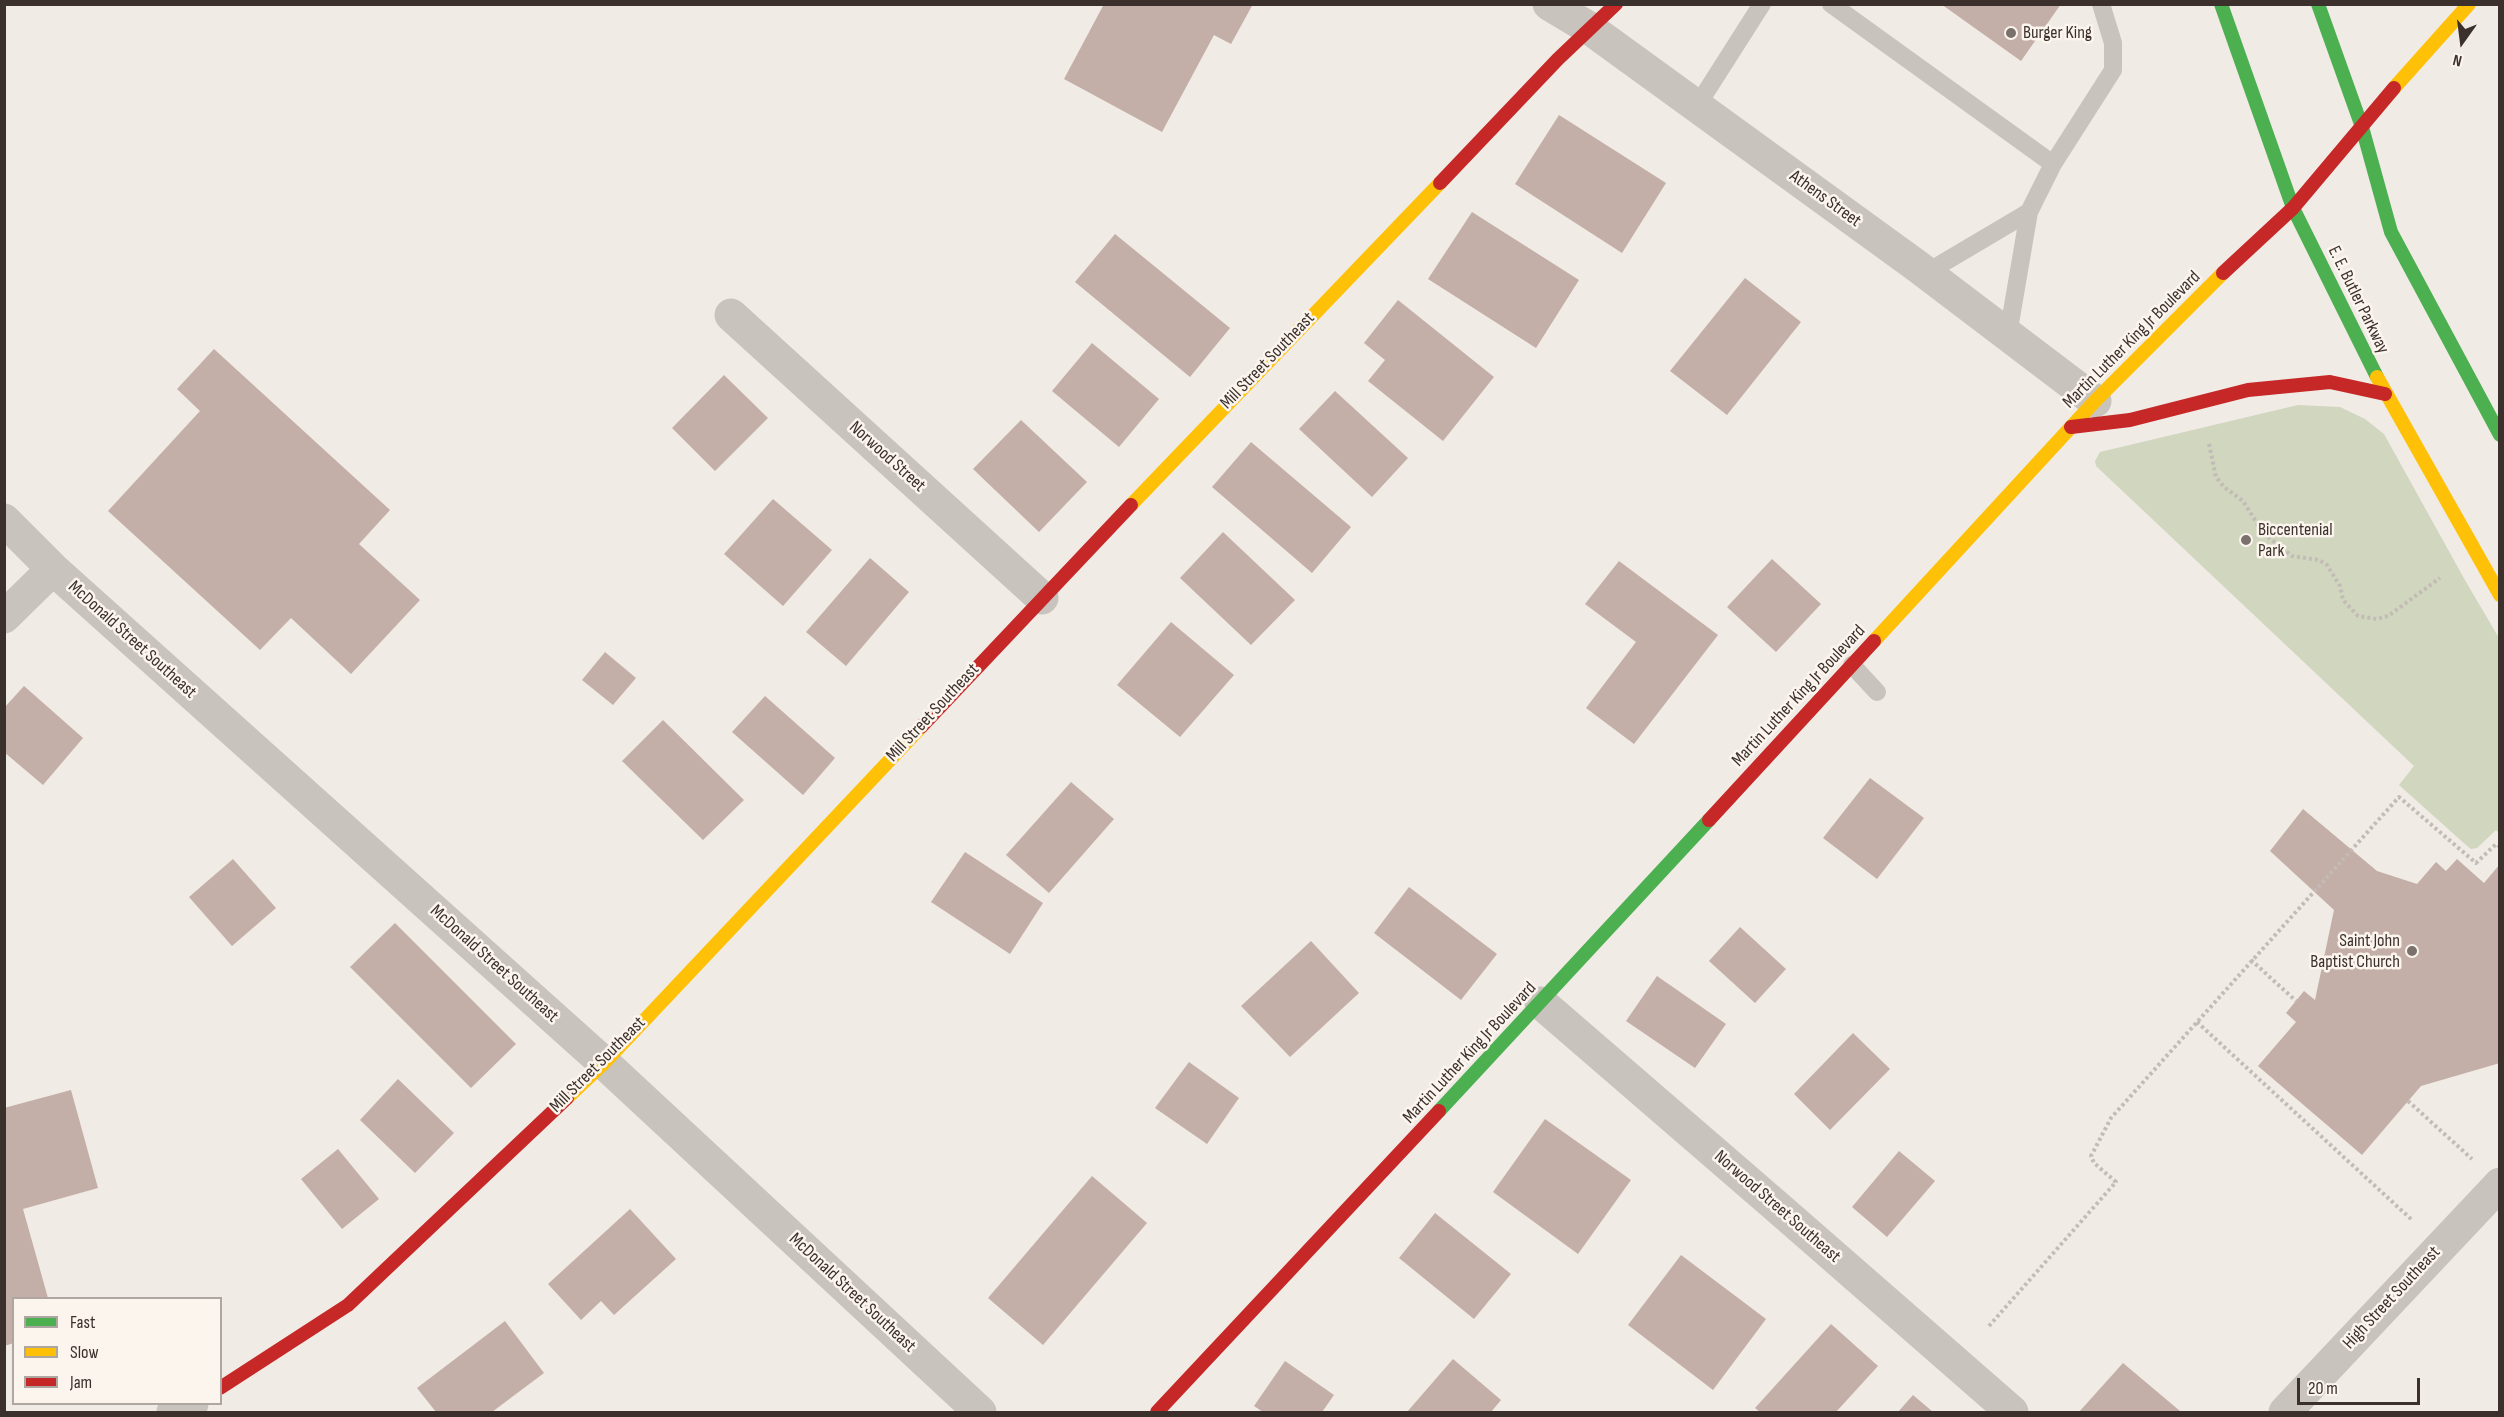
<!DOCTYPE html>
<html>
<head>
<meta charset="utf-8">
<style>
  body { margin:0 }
  #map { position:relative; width:2504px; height:1417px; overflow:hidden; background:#f0ebe5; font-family:"Sofia Sans Condensed",sans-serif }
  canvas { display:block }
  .frame { position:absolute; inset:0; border:6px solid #3b302b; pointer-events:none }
  .legend { position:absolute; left:12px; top:1297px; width:210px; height:108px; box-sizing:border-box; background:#fbf5ee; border:2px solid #aea6a0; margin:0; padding:8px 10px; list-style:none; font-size:18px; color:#3b302b }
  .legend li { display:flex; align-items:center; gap:12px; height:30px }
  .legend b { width:30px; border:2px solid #aea6a0 }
  .north { position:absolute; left:2432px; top:12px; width:60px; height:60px; -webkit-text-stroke:4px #fbf5ee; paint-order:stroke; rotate:194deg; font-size:16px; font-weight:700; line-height:24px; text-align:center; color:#3b302b }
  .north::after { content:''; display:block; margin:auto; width:21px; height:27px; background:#3b302b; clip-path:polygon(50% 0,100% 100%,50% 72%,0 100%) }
  .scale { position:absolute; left:2297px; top:1378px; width:123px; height:27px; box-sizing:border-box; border:3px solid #3b302b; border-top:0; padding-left:8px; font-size:18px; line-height:21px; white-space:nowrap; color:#3b302b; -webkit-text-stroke:4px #fbf5ee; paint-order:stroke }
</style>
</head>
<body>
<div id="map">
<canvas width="2504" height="1417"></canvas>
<div class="frame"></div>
<ul class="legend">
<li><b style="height:8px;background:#4caf50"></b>Fast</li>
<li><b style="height:8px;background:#ffc107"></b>Slow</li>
<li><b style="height:8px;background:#c62828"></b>Jam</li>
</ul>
<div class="north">N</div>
<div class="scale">20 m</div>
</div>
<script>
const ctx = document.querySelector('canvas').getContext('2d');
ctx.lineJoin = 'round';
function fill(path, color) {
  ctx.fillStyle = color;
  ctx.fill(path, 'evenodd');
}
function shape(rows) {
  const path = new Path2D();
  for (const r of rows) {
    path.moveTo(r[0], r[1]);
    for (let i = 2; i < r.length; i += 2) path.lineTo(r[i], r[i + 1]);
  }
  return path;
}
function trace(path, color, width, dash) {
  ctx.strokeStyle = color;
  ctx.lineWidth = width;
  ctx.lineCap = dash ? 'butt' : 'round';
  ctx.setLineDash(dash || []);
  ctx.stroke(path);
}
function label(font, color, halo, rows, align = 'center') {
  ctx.font = font + ' "Sofia Sans Condensed",sans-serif';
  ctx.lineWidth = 5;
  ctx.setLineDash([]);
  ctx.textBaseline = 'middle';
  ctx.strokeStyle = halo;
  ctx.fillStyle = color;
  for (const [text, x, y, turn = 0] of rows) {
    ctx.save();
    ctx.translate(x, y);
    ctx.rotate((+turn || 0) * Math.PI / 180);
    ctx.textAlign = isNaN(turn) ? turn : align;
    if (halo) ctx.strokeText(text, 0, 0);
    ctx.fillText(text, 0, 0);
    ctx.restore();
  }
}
fill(shape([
  [2298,405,2340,407,2365,419,2384,434,2466,582,2499,638,2499,833,2496,830,2477,848,2471,849,2466,845,2399,785,2414,766,2096,466,2095,461,2100,452]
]), '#d1d6bf');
fill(shape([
  [1104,4,1253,4,1231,44,1214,35,1162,132,1064,79],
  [1941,4,2061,4,2021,61],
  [1559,115,1666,183,1622,253,1515,184],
  [1472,212,1579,280,1536,348,1428,279],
  [1115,234,1230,328,1190,377,1075,282],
  [1745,278,1801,322,1727,415,1670,371],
  [1398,300,1494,377,1443,441,1368,381,1385,360,1364,343],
  [1092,343,1159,399,1119,447,1052,391],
  [214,349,390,510,359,544,420,600,351,674,291,618,260,650,108,511,200,411,177,389],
  [724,375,768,418,715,471,672,428],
  [1335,391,1408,458,1372,497,1299,429],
  [1021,420,1087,482,1039,532,973,469],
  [1251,442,1351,527,1312,573,1212,487],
  [773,499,832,550,783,606,724,554],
  [1223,532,1295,600,1251,645,1180,578],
  [870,558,909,592,846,666,806,632],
  [1772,559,1821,604,1776,652,1727,607],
  [1619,561,1718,635,1634,744,1586,708,1636,642,1585,604],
  [1171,622,1234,675,1180,737,1117,685],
  [605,652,636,678,613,705,582,680],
  [24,686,83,738,43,785,4,752,4,708],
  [765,696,835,758,803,795,732,732],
  [663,720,744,800,703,840,622,761],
  [1870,778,1924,818,1877,879,1823,838],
  [1071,782,1114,819,1049,893,1006,855],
  [2303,809,2377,871,2417,884,2436,862,2446,871,2457,859,2484,883,2500,864,2500,1063,2421,1086,2362,1155,2258,1066,2296,1022,2286,1013,2304,991,2315,1000,2334,910,2270,851],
  [965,852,1043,903,1010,954,931,902],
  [233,859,276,908,232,946,189,897],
  [1409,887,1497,954,1461,1000,1374,933],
  [395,923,516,1044,471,1088,350,967],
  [1740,927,1786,969,1755,1003,1709,961],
  [1311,941,1359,993,1290,1057,1241,1006],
  [1657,976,1726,1024,1695,1068,1626,1021],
  [1853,1033,1890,1069,1830,1130,1794,1094],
  [1189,1062,1239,1098,1207,1144,1155,1108],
  [398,1079,454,1133,415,1173,360,1120],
  [71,1090,98,1188,23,1209,48,1298,14,1298,14,1343,4,1346,4,1108],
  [1545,1119,1631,1180,1578,1254,1493,1192],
  [338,1149,379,1199,342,1229,301,1179],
  [1899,1151,1935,1181,1887,1237,1852,1207],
  [1092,1176,1147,1223,1043,1345,988,1298],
  [630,1209,676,1259,614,1315,601,1301,581,1320,548,1284],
  [1435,1213,1511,1274,1474,1319,1399,1258],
  [1681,1255,1766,1319,1713,1390,1628,1325],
  [505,1321,544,1373,492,1412,436,1412,417,1388],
  [1831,1324,1878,1366,1836,1412,1760,1412,1755,1408],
  [1453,1359,1501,1400,1491,1412,1407,1412],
  [1285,1361,1334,1395,1322,1412,1263,1412,1254,1406],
  [2123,1363,2180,1411,2178,1412,2079,1412],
  [1913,1395,1933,1412,1898,1412]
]), '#c3afa7');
trace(shape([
  [2209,444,2216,477,2224,487,2243,501,2263,533,2292,556,2319,560,2327,565,2340,586,2343,600,2358,616,2377,619,2388,616,2440,578],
  [2251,960,2296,1001],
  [2197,1022,2412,1220],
  [2408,1101,2472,1159],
  [1989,1326,2116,1182,2094,1163,2091,1156,2111,1118,2399,797,2476,863,2496,844,2500,847]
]), '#c2bbb6', 4, [3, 3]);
trace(shape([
  [1831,4,2053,164],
  [1697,106,1762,4],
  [1926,273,2029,212],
  [2008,335,2029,212,2053,164,2113,70,2113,43,2101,4],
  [1852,665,1877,692]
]), '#c9c3be', 18);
trace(shape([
  [1549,4,1589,28,1917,266,2095,401],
  [731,315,1042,598],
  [4,520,53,569,604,1063,980,1412],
  [4,617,53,569],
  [1541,1003,1776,1206,2012,1412],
  [173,1412,192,1404],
  [2285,1412,2500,1184]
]), '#c9c3be', 33);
trace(shape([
  [2221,4,2293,208,2377,377],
  [2318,4,2362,127,2391,232,2500,435],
  [1439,1111,1709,820]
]), '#4caf50', 14);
trace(shape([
  [2394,88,2469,4],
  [2377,377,2500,595],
  [1131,505,1440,183],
  [1874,641,2095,401,2223,273],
  [567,1098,604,1063,921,727]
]), '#ffc107', 14);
trace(shape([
  [1440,183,1558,59,1616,4],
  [2223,273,2293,208,2394,88],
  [2071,427,2130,420,2248,390,2330,382,2385,394],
  [921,727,1131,505],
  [1709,820,1874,641],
  [220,1388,348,1305,567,1098],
  [1157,1412,1439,1111]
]), '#c62828', 14);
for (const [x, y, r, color] of [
  [2011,33,6,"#7a716c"],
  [2246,540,6,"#7a716c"],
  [2412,951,6,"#7a716c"]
]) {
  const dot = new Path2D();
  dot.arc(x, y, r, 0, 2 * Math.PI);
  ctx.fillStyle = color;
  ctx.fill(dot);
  trace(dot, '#fbf5ee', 2);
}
label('18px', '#3b302b', '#fbf5ee', [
  ["Burger King",2023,33],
  ["Biccentenial",2258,530],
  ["Park",2258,551],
  ["Saint John",2400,941,"right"],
  ["Baptist Church",2400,962,"right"]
], 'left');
label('18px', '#3b302b', '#fbf5ee', [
  ["Athens Street",1825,199,36],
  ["E. E. Butler Parkway",2358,300,64],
  ["Martin Luther King Jr Boulevard",2132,340,-45],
  ["Mill Street Southeast",1268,361,-46],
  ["Norwood Street",887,457,42],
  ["McDonald Street Southeast",132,640,42],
  ["Martin Luther King Jr Boulevard",1799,696,-47],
  ["Mill Street Southeast",933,713,-47],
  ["McDonald Street Southeast",494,964,42],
  ["Martin Luther King Jr Boulevard",1470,1053,-47],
  ["Mill Street Southeast",598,1065,-45],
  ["Norwood Street Southeast",1777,1207,41],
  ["McDonald Street Southeast",852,1293,43],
  ["High Street Southeast",2392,1298,-47]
]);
</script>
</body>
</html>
